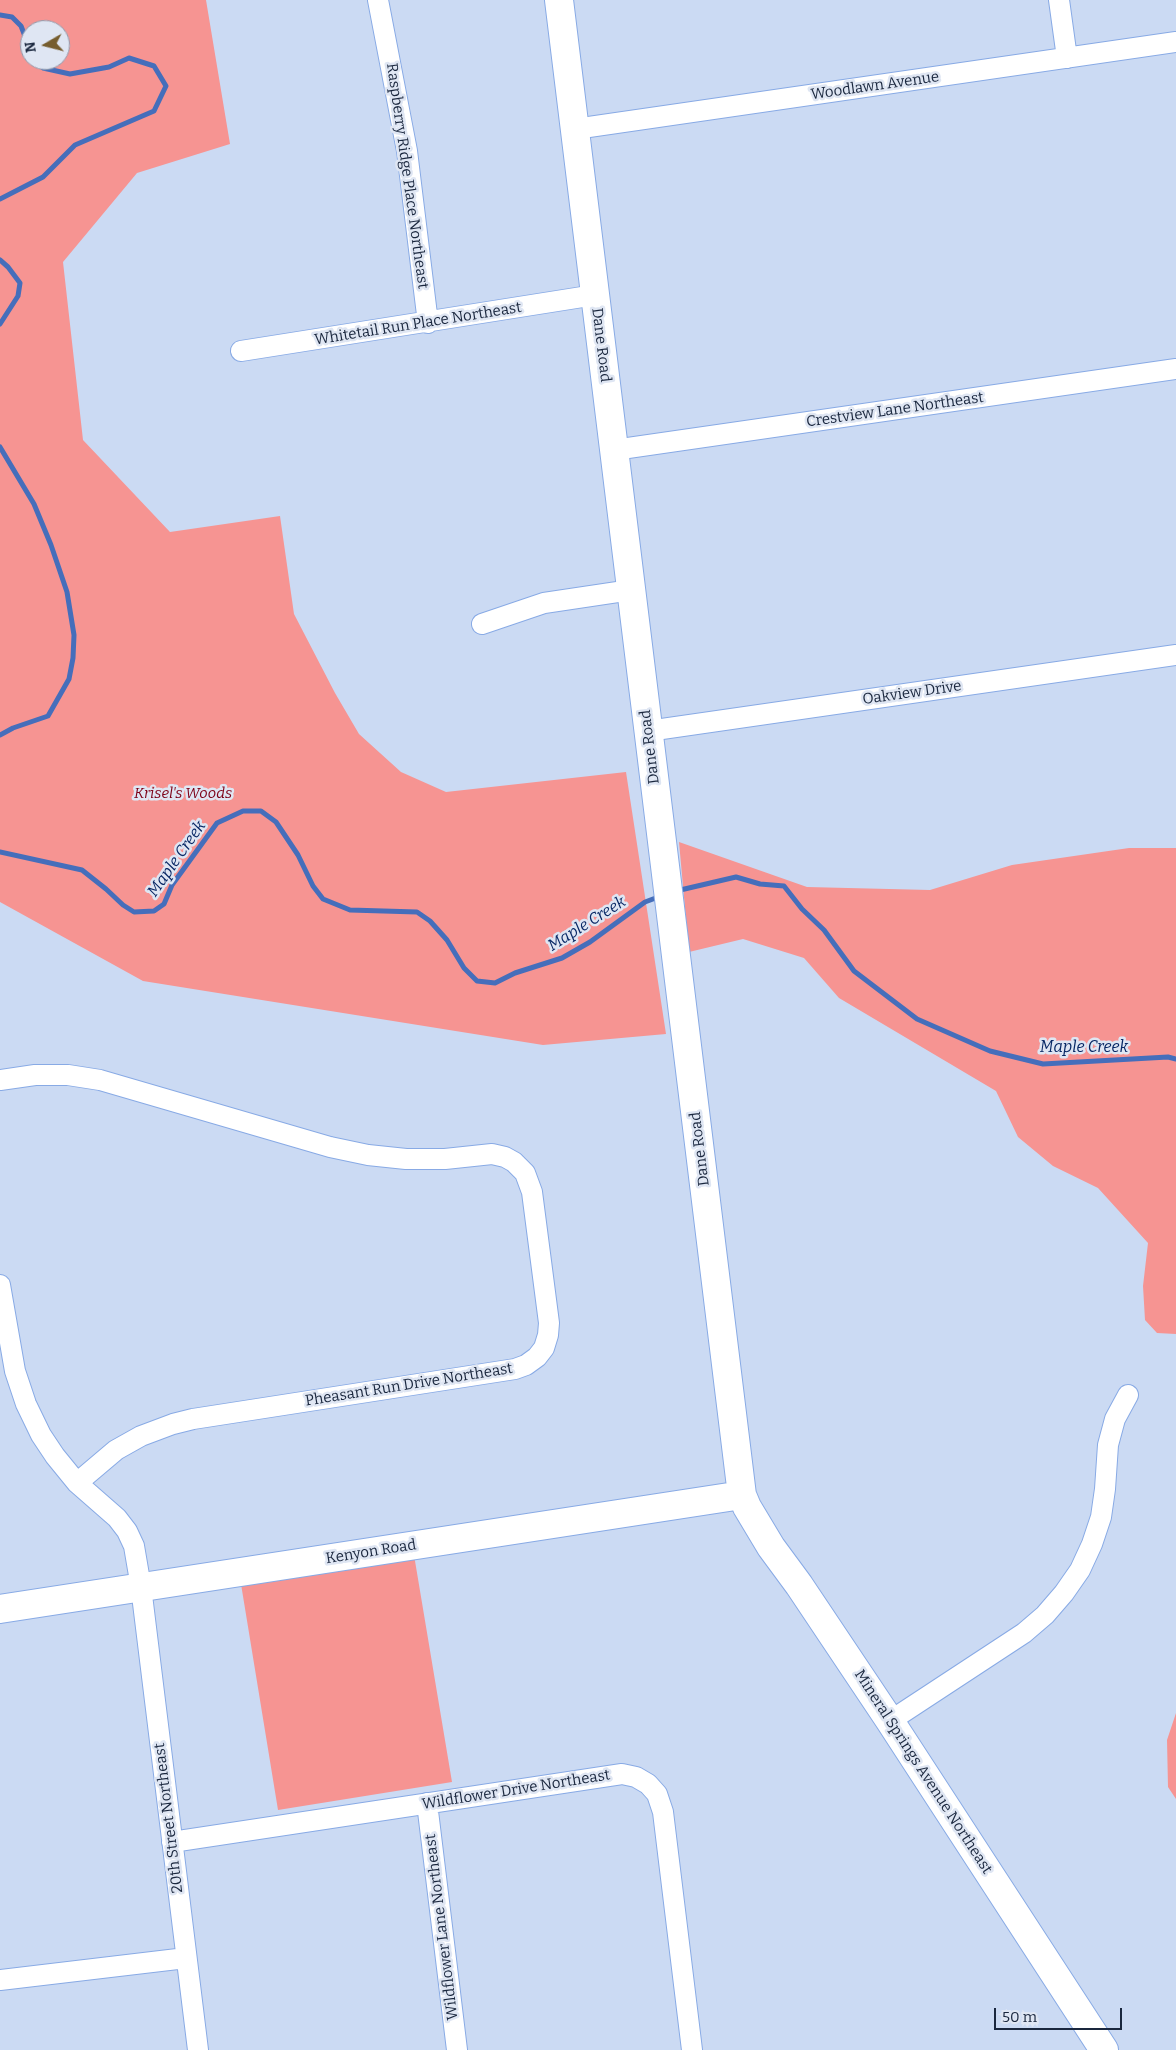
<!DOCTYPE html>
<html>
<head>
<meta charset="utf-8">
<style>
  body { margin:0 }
  #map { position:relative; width:1176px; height:2050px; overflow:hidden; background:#cbdaf3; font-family:Bitter,serif }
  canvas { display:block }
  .north { position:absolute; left:20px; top:20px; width:50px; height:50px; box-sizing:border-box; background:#dfe6f3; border:1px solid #909aab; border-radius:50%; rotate:262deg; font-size:14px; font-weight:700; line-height:20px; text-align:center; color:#1a273e }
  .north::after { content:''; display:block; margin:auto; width:18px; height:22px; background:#765d2e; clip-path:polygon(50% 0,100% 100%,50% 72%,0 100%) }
  .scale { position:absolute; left:994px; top:2008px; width:128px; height:22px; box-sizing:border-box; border:2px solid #1a273e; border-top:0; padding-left:6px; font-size:15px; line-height:18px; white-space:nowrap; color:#1a273e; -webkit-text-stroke:4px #dfe6f3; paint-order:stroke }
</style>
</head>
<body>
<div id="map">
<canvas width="1176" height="2050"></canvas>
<div class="north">N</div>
<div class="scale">50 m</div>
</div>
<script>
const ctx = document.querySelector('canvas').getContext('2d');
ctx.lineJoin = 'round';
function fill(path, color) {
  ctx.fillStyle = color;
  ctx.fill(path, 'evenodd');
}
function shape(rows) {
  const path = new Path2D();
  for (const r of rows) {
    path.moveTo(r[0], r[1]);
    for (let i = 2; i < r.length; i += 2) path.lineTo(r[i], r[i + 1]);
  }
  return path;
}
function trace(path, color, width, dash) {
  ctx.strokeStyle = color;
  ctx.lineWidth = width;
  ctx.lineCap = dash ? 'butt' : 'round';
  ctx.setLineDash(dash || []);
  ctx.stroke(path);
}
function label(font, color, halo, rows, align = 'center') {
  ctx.font = font + ' Bitter,serif';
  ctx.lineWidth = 5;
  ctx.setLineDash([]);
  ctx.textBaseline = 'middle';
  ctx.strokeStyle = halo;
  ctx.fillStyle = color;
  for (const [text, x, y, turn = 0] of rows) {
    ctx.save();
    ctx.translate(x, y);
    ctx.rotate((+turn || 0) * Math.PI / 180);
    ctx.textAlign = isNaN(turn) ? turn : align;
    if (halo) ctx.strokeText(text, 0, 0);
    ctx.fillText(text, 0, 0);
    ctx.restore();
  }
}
fill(shape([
  [0,0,206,0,230,144,137,173,63,262,83,440,170,532,280,516,294,614,335,693,359,734,401,772,446,792,626,772,666,1034,543,1045,143,981,0,902],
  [30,30,60,30,60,60,30,60],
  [679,842,807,887,930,890,1012,865,1129,848,1176,848,1176,1334,1157,1333,1145,1320,1143,1286,1148,1243,1098,1188,1053,1166,1018,1137,996,1091,839,998,804,958,743,939,689,952],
  [414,1555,452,1782,278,1810,241,1584],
  [1176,1713,1176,1799,1168,1787,1167,1740]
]), '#f69492');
trace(shape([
  [0,15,12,17,21,26,30,49],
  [0,199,43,177,75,145,154,111,166,86,154,66,129,58,109,67,70,74,43,68,37,60],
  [0,260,8,267,20,283,18,296,0,324],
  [0,447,34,504,51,545,67,592,74,635,73,658,69,679,48,716,13,728,0,735],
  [0,852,82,870,106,889,123,905,134,912,154,911,164,904,172,885,217,823,243,811,261,811,276,822,298,855,313,886,323,899,350,910,417,912,430,921,447,940,464,968,477,981,495,983,515,973,562,958,590,942,645,902,661,896],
  [676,891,736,877,760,884,784,886,802,909,824,930,854,971,917,1019,990,1051,1043,1064,1168,1057,1176,1059]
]), '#456ebb', 5);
const street = shape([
  [378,0,407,151,428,323],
  [1059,0,1067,58],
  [575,129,1176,42],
  [241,351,595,295],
  [614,450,1176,369],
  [482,624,544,603,631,590],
  [648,731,1176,655],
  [0,1080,35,1075,68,1075,100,1080,330,1147,368,1155,406,1159,445,1159,492,1154,505,1157,514,1162,525,1173,532,1192,549,1323,548,1335,544,1348,537,1357,526,1365,515,1369,193,1419,173,1424,141,1436,116,1450,77,1483],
  [0,1285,15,1371,26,1404,41,1435,55,1456,77,1483,117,1518,127,1531,134,1546,141,1587,198,2050],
  [890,1721,1024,1633,1045,1615,1064,1593,1080,1570,1092,1544,1101,1517,1105,1489,1108,1445,1115,1419,1128,1395],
  [427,1803,457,2050],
  [172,1842,622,1774,636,1777,648,1784,657,1794,663,1812,692,2050],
  [0,1980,186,1958]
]);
const secondary = shape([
  [559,0,742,1495,747,1507,771,1547,799,1585,890,1721,1104,2050],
  [0,1609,742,1495]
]);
trace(street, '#88aae5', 22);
trace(secondary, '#88aae5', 30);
trace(street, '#fff', 20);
trace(secondary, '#fff', 28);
label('15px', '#1a273e', '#dfe6f3', [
  ["Woodlawn Avenue",875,86,-8],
  ["Raspberry Ridge Place Northeast",407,176,82],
  ["Whitetail Run Place Northeast",418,324,-9],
  ["Dane Road",601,345,83],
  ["Crestview Lane Northeast",895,410,-8],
  ["Oakview Drive",912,693,-8],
  ["Dane Road",650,747,-97],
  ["Dane Road",700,1149,-97],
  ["Pheasant Run Drive Northeast",409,1385,-9],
  ["Kenyon Road",371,1552,-9],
  ["Mineral Springs Avenue Northeast",923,1772,57],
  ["Wildflower Drive Northeast",516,1790,-9],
  ["20th Street Northeast",169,1818,-97],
  ["Wildflower Lane Northeast",442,1927,-97]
]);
label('italic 15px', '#7d0017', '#dfe6f3', [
  ["Krisel's Woods",183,794]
]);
label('italic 16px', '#092865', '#dfe6f3', [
  ["Maple Creek",177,859,-55],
  ["Maple Creek",587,924,-32],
  ["Maple Creek",1084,1048]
]);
</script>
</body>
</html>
